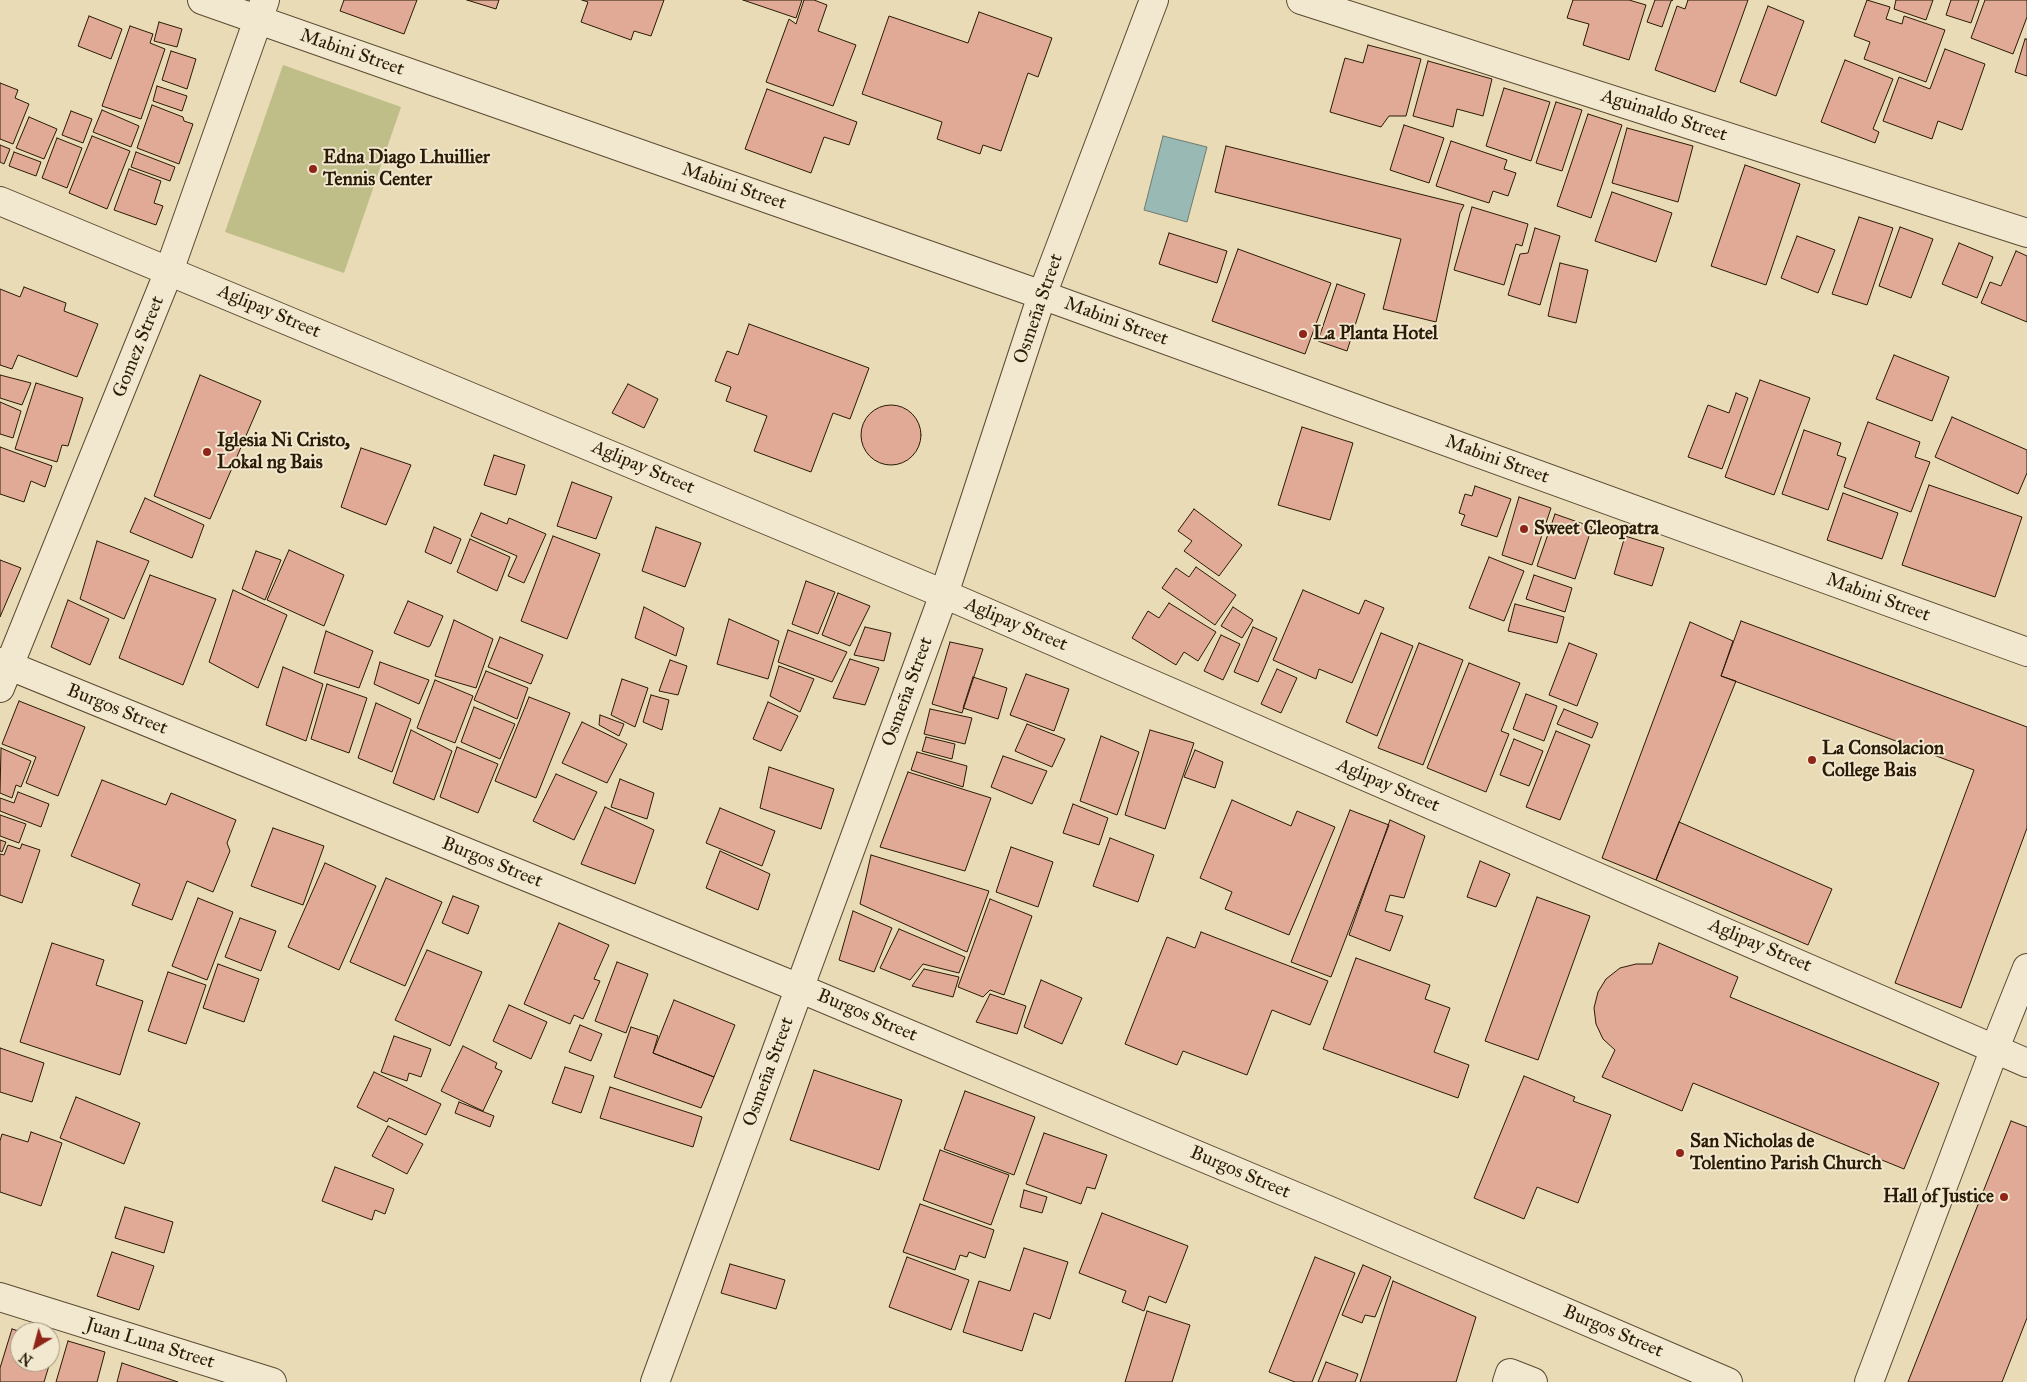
<!DOCTYPE html>
<html>
<head>
<meta charset="utf-8">
<style>
  body { margin:0 }
  #map { position:relative; width:2027px; height:1382px; overflow:hidden; background:#e9dbb5; font-family:"IM FELL Great Primer",serif }
  canvas { display:block }
  .north { position:absolute; left:10px; top:1322px; width:50px; height:50px; box-sizing:border-box; background:#f1e8cf; border:1px solid #a1967f; border-radius:50%; rotate:217deg; font-size:14px; font-weight:700; line-height:20px; text-align:center; color:#2a1a06 }
  .north::after { content:''; display:block; margin:auto; width:18px; height:22px; background:#8f2418; clip-path:polygon(50% 0,100% 100%,50% 72%,0 100%) }
</style>
</head>
<body>
<div id="map">
<canvas width="2027" height="1382"></canvas>
<div class="north">N</div>
</div>
<script>
const ctx = document.querySelector('canvas').getContext('2d');
ctx.lineJoin = 'round';
function fill(path, color) {
  ctx.fillStyle = color;
  ctx.fill(path, 'evenodd');
}
function shape(rows) {
  const path = new Path2D();
  for (const r of rows) {
    if (r.length === 3) {
      path.moveTo(r[0] + r[2], r[1]);
      path.arc(r[0], r[1], r[2], 0, 2 * Math.PI);
      continue;
    }
    path.moveTo(r[0], r[1]);
    for (let i = 2; i < r.length; i += 2) path.lineTo(r[i], r[i + 1]);
  }
  return path;
}
function trace(path, color, width, dash) {
  ctx.strokeStyle = color;
  ctx.lineWidth = width;
  ctx.lineCap = dash ? 'butt' : 'round';
  ctx.setLineDash(dash || []);
  ctx.stroke(path);
}
function label(font, color, halo, rows, align = 'center') {
  ctx.font = font + ' "IM FELL Great Primer",serif';
  ctx.lineWidth = 4;
  ctx.setLineDash([]);
  ctx.textBaseline = 'middle';
  ctx.strokeStyle = halo;
  ctx.fillStyle = color;
  for (const [text, x, y, turn = 0] of rows) {
    ctx.save();
    ctx.translate(x, y);
    ctx.rotate((+turn || 0) * Math.PI / 180);
    ctx.textAlign = isNaN(turn) ? turn : align;
    if (halo) ctx.strokeText(text, 0, 0);
    ctx.fillText(text, 0, 0);
    ctx.restore();
  }
}
fill(shape([
  [283,65,401,107,344,273,225,232]
]), '#bfbd88');
const water = shape([
  [1163,136,1207,147,1187,222,1144,210,1163,136]
]);
fill(water, '#99bab4');
trace(water, '#6d7a6e', 1);
const building = shape([
  [344,0,417,0,404,34,340,11,344,0],
  [467,0,499,0,496,9,467,0],
  [582,0,664,0,651,36,634,31,631,40,581,22,588,2,582,0],
  [743,0,802,0,796,18,743,0],
  [804,0,814,0,827,5,818,31,856,45,833,106,766,82,789,19,796,24,804,0],
  [1573,0,1629,0,1646,5,1629,60,1583,45,1589,24,1567,18,1573,0],
  [1655,0,1673,0,1671,1,1662,27,1647,22,1655,0],
  [1688,0,1748,0,1715,92,1655,70,1677,6,1685,9,1688,0],
  [1867,0,1890,7,1886,19,1902,24,1904,16,1945,30,1926,82,1864,59,1870,42,1854,36,1867,0],
  [1896,0,1933,0,1926,20,1894,9,1896,0],
  [1951,0,1979,0,1971,23,1946,15,1951,0],
  [1985,0,2027,0,2027,17,2013,54,1971,38,1985,0],
  [1768,6,1804,21,1776,96,1740,82,1768,6],
  [979,12,1052,38,1038,77,1028,73,1001,151,983,145,980,154,937,139,942,122,862,94,889,16,968,43,979,12],
  [89,16,122,29,111,59,78,46,89,16],
  [159,22,182,29,177,47,154,41,159,22],
  [130,26,153,34,150,43,165,49,141,119,102,106,130,26],
  [2025,39,2027,39,2027,76,2015,72,2025,39],
  [1368,45,1421,59,1406,116,1389,116,1381,127,1330,112,1345,58,1363,63,1368,45],
  [1945,49,1985,64,1962,130,1938,121,1932,139,1883,121,1899,77,1930,89,1945,49],
  [171,51,196,59,187,89,162,80,171,51],
  [1845,60,1893,79,1873,129,1879,132,1875,143,1821,122,1845,60],
  [1428,61,1492,79,1483,116,1457,109,1453,127,1413,116,1428,61],
  [0,83,18,90,15,98,29,104,13,144,0,139,0,83],
  [157,86,187,96,182,111,153,101,157,86],
  [1504,88,1550,102,1531,161,1486,146,1504,88],
  [767,89,857,122,849,145,824,137,811,173,745,149,767,89],
  [1556,102,1582,110,1562,171,1536,163,1556,102],
  [152,105,183,117,184,121,193,124,179,164,137,148,152,105],
  [102,110,139,126,131,147,93,132,102,110],
  [71,111,92,119,83,143,62,135,71,111],
  [1588,114,1622,125,1591,218,1557,206,1588,114],
  [29,117,57,129,44,159,16,148,29,117],
  [1404,125,1444,138,1429,183,1390,170,1404,125],
  [1627,128,1693,146,1678,202,1612,183,1627,128],
  [92,136,130,151,107,209,69,193,92,136],
  [57,138,82,148,67,188,42,178,57,138],
  [1451,141,1507,160,1504,169,1516,173,1508,196,1493,191,1489,203,1436,186,1451,141],
  [0,145,10,149,4,164,0,162,0,145],
  [1226,146,1464,205,1460,213,1436,322,1383,309,1401,239,1215,192,1226,146],
  [14,152,41,162,36,176,9,166,14,152],
  [136,152,175,167,170,181,131,167,136,152],
  [1745,165,1800,184,1766,285,1711,266,1745,165],
  [129,169,161,181,154,203,163,206,156,225,114,210,129,169],
  [1612,192,1672,213,1656,262,1595,241,1612,192],
  [1472,207,1528,224,1522,246,1516,244,1504,285,1454,270,1472,207],
  [1859,217,1893,228,1867,305,1832,294,1859,217],
  [1900,227,1933,239,1911,298,1879,286,1900,227],
  [1535,228,1560,236,1540,305,1508,295,1520,254,1528,253,1535,228],
  [1169,233,1227,251,1217,283,1159,264,1169,233],
  [1797,236,1835,250,1818,293,1781,278,1797,236],
  [1959,243,1993,257,1977,298,1942,284,1959,243],
  [1238,249,1331,283,1305,354,1212,321,1238,249],
  [2016,251,2027,256,2027,322,1981,303,1990,282,2001,286,2016,251],
  [1560,263,1588,270,1576,323,1548,316,1560,263],
  [1337,284,1365,294,1347,351,1318,341,1337,284],
  [24,287,66,303,64,311,98,324,77,377,18,355,12,369,0,365,0,289,20,297,24,287],
  [749,324,869,368,850,419,833,413,811,472,754,451,767,416,726,401,731,387,715,381,727,351,738,355,749,324],
  [1894,355,1949,377,1932,421,1876,399,1894,355],
  [0,375,31,383,22,405,0,398,0,375],
  [200,375,261,401,210,519,154,496,200,375],
  [1760,380,1810,398,1774,495,1725,477,1760,380],
  [36,383,83,398,68,446,62,445,57,462,15,449,36,383],
  [628,384,658,399,644,428,612,413,628,384],
  [1736,393,1748,398,1722,469,1688,457,1708,405,1729,413,1736,393],
  [0,402,21,411,13,438,0,434,0,402],
  [891,435,30],
  [1952,417,2027,450,2027,473,2018,494,1935,457,1952,417],
  [1868,422,1920,442,1915,457,1930,462,1911,512,1844,487,1868,422],
  [1302,427,1353,443,1330,520,1278,505,1302,427],
  [1804,430,1841,443,1837,455,1846,458,1828,510,1782,494,1804,430],
  [0,447,52,466,45,487,31,481,24,502,0,494,0,447],
  [361,448,411,465,386,525,341,507,361,448],
  [494,455,525,465,516,495,484,485,494,455],
  [572,482,612,497,596,539,557,526,572,482],
  [1929,485,2022,517,1995,597,1902,565,1929,485],
  [1475,486,1511,499,1497,537,1461,525,1465,515,1459,513,1465,494,1472,496,1475,486],
  [1843,493,1898,513,1882,559,1827,540,1843,493],
  [1519,497,1551,508,1532,565,1502,555,1519,497],
  [145,498,204,525,192,558,130,532,145,498],
  [1194,509,1242,545,1219,576,1184,551,1192,541,1178,531,1194,509],
  [481,513,507,524,509,518,546,534,524,583,508,576,517,556,471,536,481,513],
  [1555,514,1592,527,1575,579,1537,566,1555,514],
  [434,527,461,539,451,564,425,552,434,527],
  [656,527,701,543,685,587,642,571,656,527],
  [553,536,600,554,567,639,521,621,553,536],
  [1625,536,1664,548,1652,586,1614,574,1625,536],
  [470,539,510,557,497,591,457,572,470,539],
  [97,541,149,561,124,619,80,599,97,541],
  [289,550,344,575,324,626,267,600,289,550],
  [256,551,281,560,265,600,242,589,256,551],
  [1489,557,1524,571,1504,621,1469,608,1489,557],
  [0,560,21,568,0,617,0,560],
  [1196,567,1236,595,1215,625,1162,588,1176,568,1189,577,1196,567],
  [150,575,216,599,183,685,119,658,150,575],
  [1534,575,1572,588,1565,612,1526,599,1534,575],
  [806,581,835,592,818,634,792,624,806,581],
  [233,590,287,615,258,688,209,662,233,590],
  [1303,590,1359,614,1365,600,1384,608,1352,683,1319,669,1316,679,1273,660,1303,590],
  [838,593,870,606,850,646,822,635,838,593],
  [68,600,109,619,90,665,51,647,68,600],
  [408,601,443,616,430,646,428,647,394,633,408,601],
  [1169,603,1216,632,1198,661,1184,652,1176,665,1132,638,1148,611,1159,618,1169,603],
  [1515,604,1564,617,1557,643,1508,631,1515,604],
  [644,607,684,628,676,656,635,638,644,607],
  [1233,607,1253,620,1242,638,1221,626,1233,607],
  [729,619,779,641,768,679,717,664,729,619],
  [454,620,493,639,476,688,435,676,454,620],
  [1741,621,2027,727,2027,828,1961,1008,1895,983,1974,770,1721,676,1741,621],
  [1690,622,1733,641,1721,676,1736,681,1656,880,1602,858,1690,622],
  [865,627,891,633,884,661,854,655,865,627],
  [1253,627,1277,638,1258,682,1234,672,1253,627],
  [788,630,847,652,832,682,778,662,788,630],
  [326,631,373,651,359,688,314,673,326,631],
  [1381,633,1413,646,1377,736,1346,722,1381,633],
  [1221,635,1240,644,1223,680,1204,671,1221,635],
  [500,637,543,655,531,684,488,667,500,637],
  [950,642,983,649,962,713,932,704,950,642],
  [1419,643,1463,660,1423,765,1378,748,1419,643],
  [1569,643,1597,654,1577,706,1549,695,1569,643],
  [850,659,879,668,865,705,833,698,850,659],
  [670,660,687,666,678,695,659,691,670,660],
  [380,662,429,680,419,704,374,684,380,662],
  [1469,663,1520,683,1501,731,1509,734,1486,792,1427,768,1469,663],
  [779,666,814,679,800,712,770,696,779,666],
  [283,667,323,684,306,741,266,725,283,667],
  [1277,669,1297,678,1281,713,1261,704,1277,669],
  [486,671,528,688,517,719,474,700,486,671],
  [1026,674,1069,689,1054,731,1010,715,1026,674],
  [973,677,1007,688,998,719,963,708,973,677],
  [622,679,648,688,635,727,611,715,622,679],
  [435,680,473,696,455,743,417,728,435,680],
  [327,684,367,698,349,753,311,739,327,684],
  [1526,694,1557,706,1544,741,1513,729,1526,694],
  [651,695,669,700,662,730,643,722,651,695],
  [529,697,570,713,536,798,495,781,529,697],
  [19,701,85,727,58,796,26,783,36,757,2,744,19,701],
  [768,702,798,716,781,751,753,739,768,702],
  [376,703,411,719,392,772,358,758,376,703],
  [474,707,515,724,500,759,461,742,474,707],
  [930,709,972,718,965,744,924,734,930,709],
  [1564,709,1598,723,1592,738,1557,724,1564,709],
  [600,715,624,724,619,736,599,725,600,715],
  [582,722,627,744,607,783,562,763,582,722],
  [1027,724,1065,739,1052,767,1015,751,1027,724],
  [411,730,452,751,434,800,393,783,411,730],
  [1150,730,1194,743,1165,829,1125,815,1150,730],
  [1556,731,1590,745,1560,820,1526,807,1556,731],
  [1101,736,1139,752,1117,815,1080,801,1101,736],
  [926,737,955,744,952,759,922,751,926,737],
  [1514,739,1543,751,1529,786,1500,775,1514,739],
  [457,747,498,764,478,813,440,797,457,747],
  [1,748,31,761,21,787,16,785,12,798,0,793,1,748],
  [1195,750,1223,762,1215,788,1184,777,1195,750],
  [917,752,967,766,963,787,911,770,917,752],
  [1003,756,1047,771,1032,804,991,787,1003,756],
  [769,767,834,789,821,829,760,808,769,767],
  [908,772,991,798,965,871,880,847,908,772],
  [556,774,597,792,574,840,533,821,556,774],
  [620,779,654,793,647,819,611,807,620,779],
  [102,780,166,805,171,793,236,820,227,843,230,851,213,892,187,881,172,920,132,905,140,884,71,856,102,780],
  [18,792,49,804,41,827,0,811,0,798,14,803,18,792],
  [1232,800,1291,826,1297,811,1335,827,1289,935,1225,909,1232,892,1200,878,1232,800],
  [1073,804,1108,818,1099,845,1063,833,1073,804],
  [605,807,654,830,635,884,581,864,605,807],
  [720,808,775,831,762,866,706,843,720,808],
  [1350,810,1389,825,1331,977,1291,962,1350,810],
  [0,815,26,824,19,843,0,836,0,815],
  [1390,820,1425,836,1404,898,1390,895,1385,911,1403,916,1390,951,1349,935,1390,820],
  [1679,822,1832,889,1808,945,1656,880,1679,822],
  [273,828,324,846,303,905,251,886,273,828],
  [1110,838,1154,855,1138,902,1093,886,1110,838],
  [0,840,6,842,2,852,0,851,0,840],
  [22,844,40,850,22,903,0,895,0,854,4,855,8,845,20,849,22,844],
  [1011,847,1053,862,1038,907,996,892,1011,847],
  [720,851,770,874,758,910,706,888,720,851],
  [871,855,989,891,967,952,860,904,871,855],
  [1480,861,1510,874,1496,907,1467,897,1480,861],
  [325,863,376,886,339,970,288,947,325,863],
  [386,878,442,902,405,986,350,962,386,878],
  [453,896,479,906,468,934,442,923,453,896],
  [1537,897,1590,916,1538,1060,1485,1041,1537,897],
  [198,898,233,912,207,980,172,966,198,898],
  [990,899,1032,916,1004,995,990,990,983,997,958,987,990,899],
  [853,911,892,928,874,972,839,960,853,911],
  [240,918,276,931,261,971,225,957,240,918],
  [559,923,609,945,594,979,600,981,583,1019,574,1015,570,1024,524,1004,559,923],
  [899,929,965,957,959,973,923,964,910,980,880,968,899,929],
  [1201,932,1328,981,1310,1025,1272,1010,1247,1075,1183,1051,1177,1065,1125,1044,1167,937,1195,948,1201,932],
  [52,943,104,960,96,985,143,1001,120,1075,20,1042,52,943],
  [1659,943,1738,977,1730,997,1939,1083,1904,1169,1693,1083,1682,1111,1602,1077,1615,1050,1603,1039,1596,1024,1594,1008,1598,992,1606,979,1620,968,1636,964,1652,964,1659,943],
  [427,950,482,972,450,1046,395,1020,427,950],
  [1356,958,1430,985,1425,999,1450,1008,1434,1052,1469,1065,1458,1098,1323,1049,1356,958],
  [617,962,648,974,626,1033,595,1021,617,962],
  [218,964,259,979,244,1022,203,1008,218,964],
  [924,969,959,977,953,997,912,986,924,969],
  [168,972,206,985,186,1044,148,1031,168,972],
  [1041,980,1082,998,1062,1044,1024,1027,1041,980],
  [990,994,1026,1006,1017,1034,976,1022,990,994],
  [674,1000,735,1025,714,1077,653,1053,674,1000],
  [509,1005,547,1022,531,1059,493,1041,509,1005],
  [580,1025,602,1034,591,1061,569,1052,580,1025],
  [631,1027,658,1036,653,1053,714,1077,701,1108,614,1077,631,1027],
  [394,1036,431,1049,421,1077,409,1073,407,1081,381,1072,394,1036],
  [463,1046,497,1063,495,1068,502,1071,483,1111,441,1091,463,1046],
  [0,1048,44,1063,32,1102,0,1092,0,1048],
  [565,1067,594,1076,581,1113,552,1103,565,1067],
  [814,1070,902,1100,879,1170,790,1140,814,1070],
  [374,1072,441,1104,426,1135,389,1118,387,1122,357,1107,374,1072],
  [1524,1076,1575,1097,1573,1101,1611,1115,1578,1203,1537,1187,1524,1219,1474,1198,1524,1076],
  [610,1087,702,1117,693,1147,600,1118,610,1087],
  [965,1091,1035,1117,1014,1175,944,1149,965,1091],
  [76,1097,140,1123,124,1164,60,1138,76,1097],
  [459,1102,494,1116,490,1127,455,1113,459,1102],
  [2011,1121,2027,1127,2027,1318,2002,1382,1908,1382,2011,1121],
  [388,1126,423,1144,407,1174,372,1156,388,1126],
  [31,1132,62,1143,41,1206,0,1192,0,1141,2,1134,28,1142,31,1132],
  [1044,1133,1107,1155,1095,1189,1087,1187,1081,1204,1026,1184,1044,1133],
  [940,1150,1009,1175,991,1225,923,1200,940,1150],
  [335,1167,394,1189,385,1214,375,1210,372,1220,322,1201,335,1167],
  [1024,1190,1047,1197,1042,1213,1020,1207,1024,1190],
  [920,1204,994,1230,985,1258,969,1252,967,1257,960,1255,955,1270,903,1252,920,1204],
  [125,1207,173,1222,164,1253,115,1238,125,1207],
  [1102,1213,1188,1246,1166,1303,1149,1296,1144,1311,1122,1302,1126,1291,1079,1273,1102,1213],
  [1024,1248,1068,1262,1050,1319,1034,1313,1022,1351,963,1332,979,1281,1010,1291,1024,1248],
  [112,1252,154,1266,139,1310,97,1296,112,1252],
  [907,1257,969,1280,951,1330,889,1307,907,1257],
  [1315,1257,1355,1273,1312,1382,1295,1382,1269,1372,1315,1257],
  [730,1264,785,1280,776,1309,721,1293,730,1264],
  [1363,1265,1391,1277,1375,1317,1365,1315,1362,1323,1342,1315,1363,1265],
  [1393,1281,1476,1317,1456,1382,1360,1382,1393,1281],
  [1147,1311,1190,1325,1172,1382,1125,1382,1147,1311],
  [12,1329,22,1332,20,1332,20,1362,50,1362,50,1341,56,1343,44,1382,0,1382,0,1368,12,1329],
  [68,1341,105,1352,97,1382,56,1382,68,1341],
  [1326,1362,1358,1374,1355,1382,1318,1382,1326,1362],
  [122,1363,178,1382,117,1382,122,1363]
]);
fill(building, '#e1aa97');
trace(building, '#2a1a06', 1);
const minor = shape([
  [202,0,1042,295,2027,652],
  [1301,0,2027,233],
  [0,201,944,594,2027,1063],
  [0,662,799,988,1328,1210,1728,1382],
  [0,688,169,271,265,0],
  [0,1297,272,1382],
  [655,1382,944,594,1042,295,1154,0],
  [1507,1382,1510,1373,1533,1382],
  [1869,1382,1995,1048,2027,968]
]);
trace(minor, '#5a4a32', 30);
trace(minor, '#f1e8cf', 28);
for (const [x, y, r, color] of [
  [313,169,5,"#8f2418"],
  [1303,334,5,"#8f2418"],
  [207,452,5,"#8f2418"],
  [1524,529,5,"#8f2418"],
  [1812,760,5,"#8f2418"],
  [1680,1153,5,"#8f2418"],
  [2004,1197,5,"#8f2418"]
]) {
  const dot = new Path2D();
  dot.arc(x, y, r, 0, 2 * Math.PI);
  ctx.fillStyle = color;
  ctx.fill(dot);
  trace(dot, '#f1e8cf', 2);
}
label('19px', '#2a1a06', '#f1e8cf', [
  ["Mabini Street",352,53,19],
  ["Aguinaldo Street",1664,116,18],
  ["Mabini Street",734,187,19],
  ["Osmeña Street",1039,309,-71],
  ["Aglipay Street",269,312,23],
  ["Mabini Street",1116,322,20],
  ["Gomez Street",139,347,-68],
  ["Mabini Street",1497,460,20],
  ["Aglipay Street",643,468,23],
  ["Mabini Street",1878,598,20],
  ["Aglipay Street",1016,625,23],
  ["Osmeña Street",908,692,-70],
  ["Burgos Street",117,710,22],
  ["Aglipay Street",1388,786,23],
  ["Burgos Street",492,863,22],
  ["Aglipay Street",1760,946,23],
  ["Burgos Street",867,1016,23],
  ["Osmeña Street",769,1072,-70],
  ["Burgos Street",1240,1173,23],
  ["Burgos Street",1613,1332,23],
  ["Juan Luna Street",150,1344,17]
]);
label('bold 19px', '#2a1a06', '#f1e8cf', [
  ["Edna Diago Lhuillier",323,158],
  ["Tennis Center",323,180],
  ["La Planta Hotel",1313,334],
  ["Iglesia Ni Cristo,",217,441],
  ["Lokal ng Bais",217,463],
  ["Sweet Cleopatra",1534,529],
  ["La Consolacion",1822,749],
  ["College Bais",1822,771],
  ["San Nicholas de",1690,1142],
  ["Tolentino Parish Church",1690,1164],
  ["Hall of Justice",1994,1197,"right"]
], 'left');
</script>
</body>
</html>
